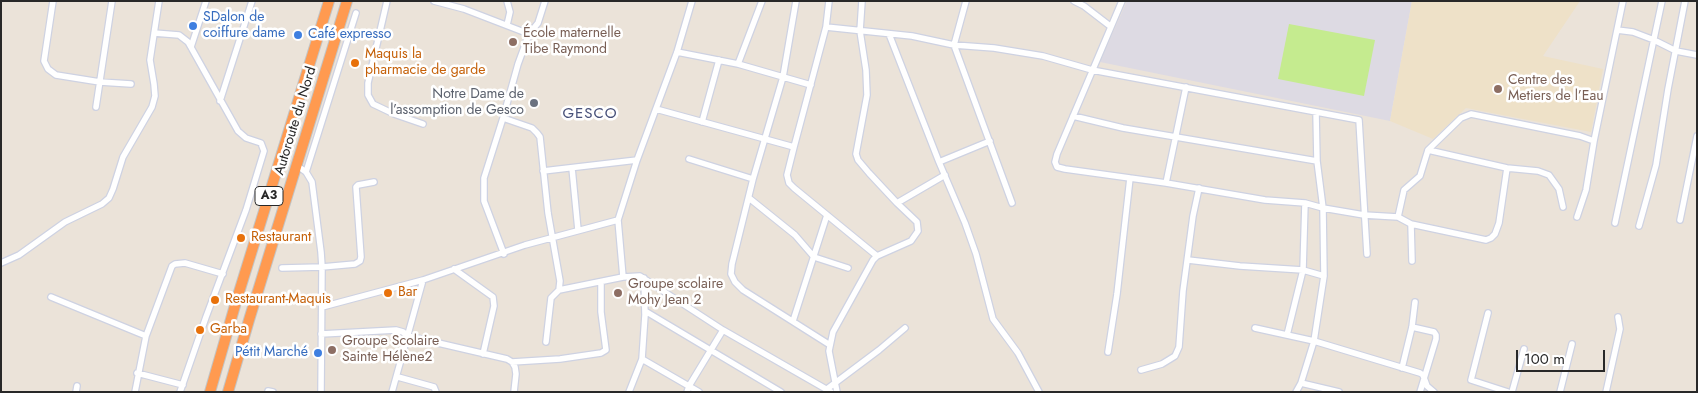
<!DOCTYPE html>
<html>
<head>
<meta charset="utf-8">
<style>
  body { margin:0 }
  #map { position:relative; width:1698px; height:393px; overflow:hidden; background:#ebe3d9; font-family:Jost,sans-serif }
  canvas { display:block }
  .frame { position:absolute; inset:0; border:2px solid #282828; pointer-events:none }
  .scale { position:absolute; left:1516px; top:350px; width:89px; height:22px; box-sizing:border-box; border:2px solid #282828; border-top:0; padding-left:6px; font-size:15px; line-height:18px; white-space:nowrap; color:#282828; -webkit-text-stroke:4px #fff; paint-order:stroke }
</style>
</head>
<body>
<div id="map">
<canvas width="1698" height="393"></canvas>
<div class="frame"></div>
<div class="scale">100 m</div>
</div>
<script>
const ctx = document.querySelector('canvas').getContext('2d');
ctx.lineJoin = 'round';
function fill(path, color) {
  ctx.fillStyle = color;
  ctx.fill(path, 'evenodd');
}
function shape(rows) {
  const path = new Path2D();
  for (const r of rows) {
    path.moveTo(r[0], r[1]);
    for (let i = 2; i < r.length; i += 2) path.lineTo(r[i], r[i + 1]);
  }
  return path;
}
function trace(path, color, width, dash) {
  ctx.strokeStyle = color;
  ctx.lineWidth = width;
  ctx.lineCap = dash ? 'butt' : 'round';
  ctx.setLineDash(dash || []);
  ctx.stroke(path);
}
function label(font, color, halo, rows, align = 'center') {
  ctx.font = font + ' Jost,sans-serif';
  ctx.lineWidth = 5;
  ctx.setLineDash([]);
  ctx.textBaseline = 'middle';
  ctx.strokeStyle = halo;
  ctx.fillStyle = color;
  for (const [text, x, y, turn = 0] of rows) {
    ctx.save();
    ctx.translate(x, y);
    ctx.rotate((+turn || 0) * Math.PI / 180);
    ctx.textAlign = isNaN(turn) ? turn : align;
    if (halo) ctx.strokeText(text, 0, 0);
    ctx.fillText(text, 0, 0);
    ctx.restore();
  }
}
fill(shape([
  [1127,1,1412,1,1390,121,1100,62]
]), '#dddae3');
fill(shape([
  [1412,1,1580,1,1543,56,1603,69,1591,132,1466,108,1433,139,1390,121]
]), '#eee1c8');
fill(shape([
  [1289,24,1375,40,1364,96,1278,79]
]), '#c5eb8f');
const street = shape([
  [53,1,44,61,48,69,56,75,100,82,131,84],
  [387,1,368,83,368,95,373,104,394,114,423,124],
  [434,1,464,9,529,34],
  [507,1,510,12,507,25],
  [796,1,783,77,753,179,732,264,731,274,735,282,743,290,830,345],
  [862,1,860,31,866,70,867,95,856,154,858,160,869,173,897,203],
  [966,1,954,45,1012,203],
  [1074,1,1084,6,1110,26],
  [1122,1,1057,154,1055,162,1057,167,1065,169,1166,183,1265,200,1305,203,1323,208,1364,215,1398,217,1411,224,1486,240,1491,238,1495,234,1499,223,1507,168],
  [826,27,912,36,954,45,994,48,1043,56,1092,70,1359,120,1367,254],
  [1617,30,1633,32,1654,40,1676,51,1697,55],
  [154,33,179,35,188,42,238,131,246,138,261,143,264,151,246,210,206,317,180,392],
  [889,34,939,162,965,223,976,254,993,319,1018,353,1039,392],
  [191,47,206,1],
  [677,52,738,64,811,85],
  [738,64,762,1],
  [220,101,252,1],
  [96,107,112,1],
  [656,109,794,147,787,175,789,183,794,188,877,256],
  [1073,116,1123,128,1317,161],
  [503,118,532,128,537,133,540,137,548,213,560,281,559,290,551,298,546,342],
  [702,122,719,60],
  [794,147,826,27,829,1],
  [1428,150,1461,118,1471,114,1580,136,1594,141],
  [689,159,753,179],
  [939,162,990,141],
  [296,165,306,172,312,182,321,252,322,267,321,392],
  [572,168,578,230],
  [543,171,637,160],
  [306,172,356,13],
  [1166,183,1186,87],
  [749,198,795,235,814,257,848,268],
  [1398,217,1404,190,1420,176,1428,150,1507,168,1538,171,1549,175,1559,189,1563,207],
  [1577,217,1586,190,1594,141,1623,1],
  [618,220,623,277],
  [1680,220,1697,136],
  [1615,223,1662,1],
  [1411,224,1412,261],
  [1639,226,1656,165,1668,89,1685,1],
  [504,254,484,201,484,178,503,118,518,64,529,34,538,23,545,1],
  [1188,260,1240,266,1303,270,1324,276],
  [1,263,19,255,65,222,102,204,109,198,113,189,123,157,152,107,155,96,154,84,150,60,159,1],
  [282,268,322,267,355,264,360,261,361,257,356,187,358,185,374,182],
  [454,269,493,297,494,306,483,354],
  [559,290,623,277,640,276,723,330,831,392],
  [51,297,146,336],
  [322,307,423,280,525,245,618,220,637,160,677,52,692,1],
  [645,311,781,392],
  [1488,313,1471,380,1508,392],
  [793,321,827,215],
  [1412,327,1434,332,1436,335,1436,339,1420,392],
  [1255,328,1314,341,1420,373,1423,375,1427,386,1434,392],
  [321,334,396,330,403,332,408,336,507,359,512,362,515,367,516,374,514,392],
  [1287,335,1303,270,1305,203],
  [1108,352,1117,294,1130,178],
  [642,359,699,392],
  [512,362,560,359,601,353,606,350,601,312,601,282],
  [1402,368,1412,327,1415,302],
  [1141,370,1162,364,1175,356,1179,347,1183,291,1193,216,1199,188],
  [137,373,183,385],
  [398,377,434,387,436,392],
  [1301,383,1339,392],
  [827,389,879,350,905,328],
  [268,391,273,392],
  [76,392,77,386],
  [135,392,146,336,172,266,175,264,185,263,223,274],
  [392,392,423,280],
  [629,392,642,359,645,315,644,278],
  [687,392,689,386,723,330],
  [837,392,829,351,833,332,873,260,877,256,911,241,918,231,917,222,897,203,945,175],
  [1296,392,1301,383,1314,341,1324,276,1323,208,1317,161,1316,112],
  [1512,392,1524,349],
  [1560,392,1572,344],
  [1606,392,1620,329,1618,317]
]);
const highway = shape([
  [210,392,236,302,329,1],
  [228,392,249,320,347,1]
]);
trace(street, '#ced2e2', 8);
trace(highway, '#c3c3c3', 12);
trace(street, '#fff', 5.5);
trace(highway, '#ff9a50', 10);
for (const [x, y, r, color] of [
  [193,26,5,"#3f7fe0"],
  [298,35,5,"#3f7fe0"],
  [513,42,5,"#8d6e63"],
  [355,63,5,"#e8710a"],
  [1498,89,5,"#8d6e63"],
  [534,103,5,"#6b7280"],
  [241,238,5,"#e8710a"],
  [388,293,5,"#e8710a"],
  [618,293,5,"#8d6e63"],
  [215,300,5,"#e8710a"],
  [200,330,5,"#e8710a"],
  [332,350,5,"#8d6e63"],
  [318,353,5,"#3f7fe0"]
]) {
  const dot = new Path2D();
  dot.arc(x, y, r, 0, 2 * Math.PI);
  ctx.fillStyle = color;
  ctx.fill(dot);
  trace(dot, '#fff', 2);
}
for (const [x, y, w] of [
  [269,196,28]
]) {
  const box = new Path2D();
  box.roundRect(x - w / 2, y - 9.5, w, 19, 4);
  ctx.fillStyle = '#fff';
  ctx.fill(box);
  trace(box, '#282828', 1);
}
label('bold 12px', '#282828', null, [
  ["A3",269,196]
]);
label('14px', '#366cbe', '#fff', [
  ["SDalon de",203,18],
  ["coiffure dame",203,34],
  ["Café expresso",308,35],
  ["Pétit Marché",308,353,"right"]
], 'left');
label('14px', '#785e54', '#fff', [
  ["École maternelle",523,34],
  ["Tibe Raymond",523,50],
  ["Centre des",1508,81],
  ["Metiers de l’Eau",1508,97],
  ["Groupe scolaire",628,285],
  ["Mohy Jean 2",628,301],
  ["Groupe Scolaire",342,342],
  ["Sainte Hélène2",342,358]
], 'left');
label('14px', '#c56008', '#fff', [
  ["Maquis la",365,55],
  ["pharmacie de garde",365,71],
  ["Restaurant",251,238],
  ["Bar",398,293],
  ["Restaurant-Maquis",225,300],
  ["Garba",210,330]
], 'left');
label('14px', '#5b616d', '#fff', [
  ["Notre Dame de",524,95],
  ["l’assomption de Gesco",524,111]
], 'right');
label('14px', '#282828', '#fff', [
  ["Autoroute du Nord",296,121,-73]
]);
ctx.letterSpacing = '1px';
label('15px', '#485179', '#fff', [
  ["GESCO",590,114]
]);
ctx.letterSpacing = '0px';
</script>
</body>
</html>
